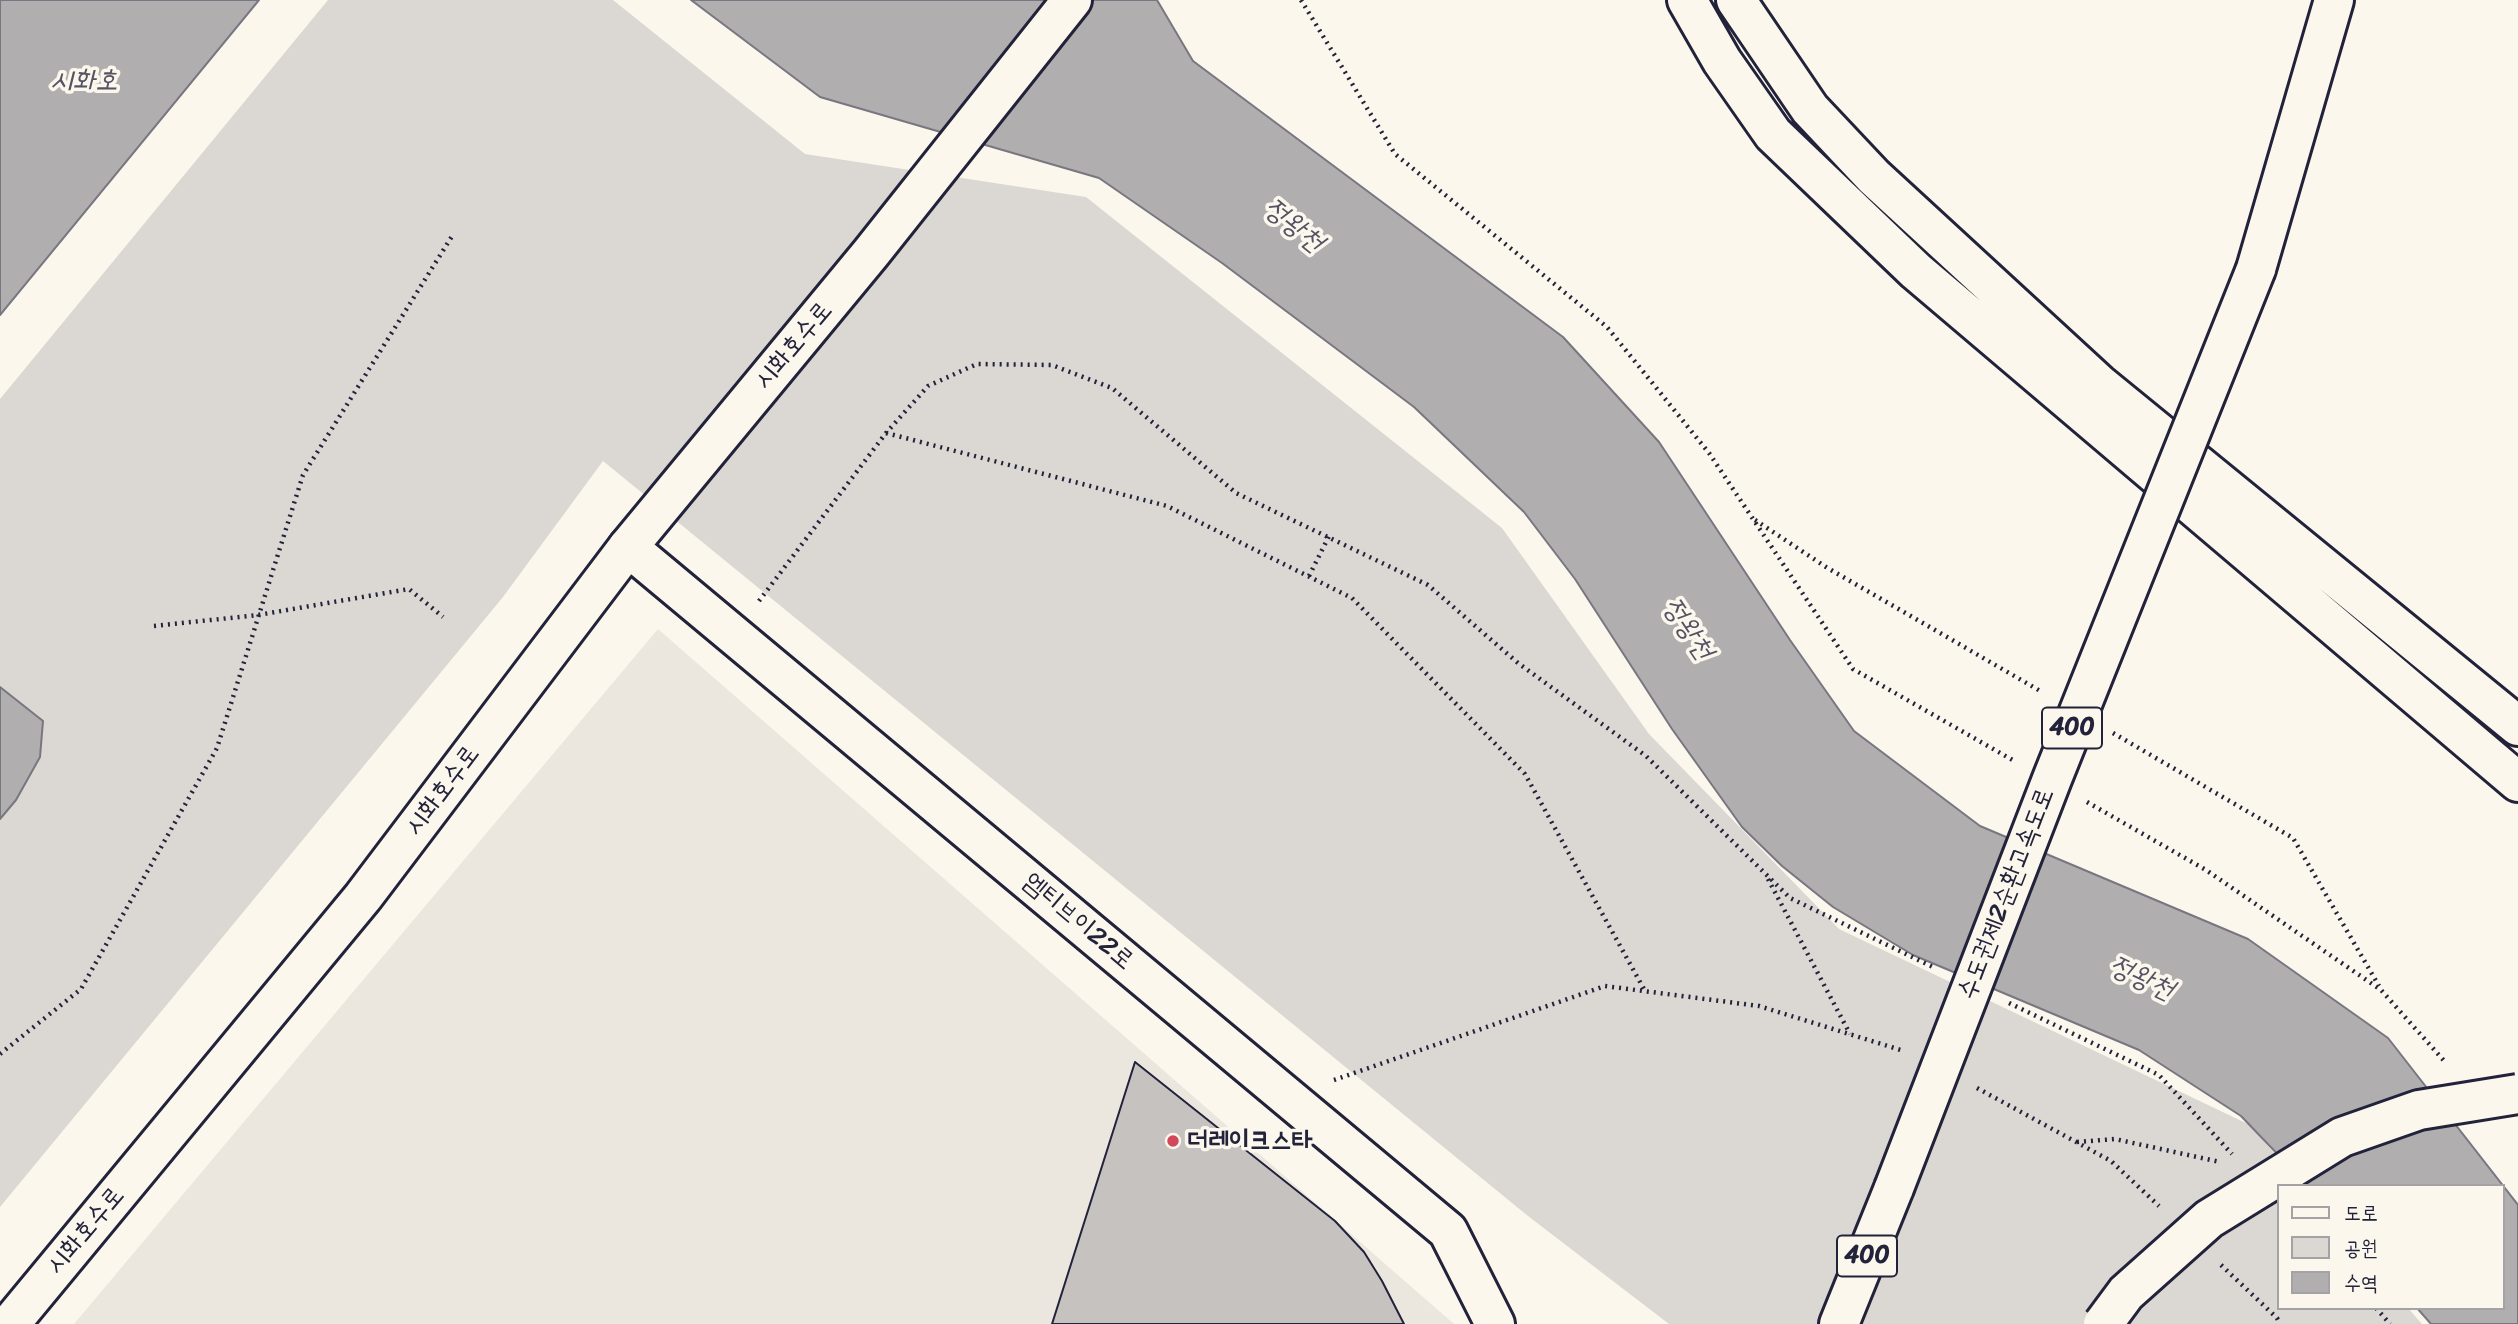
<!DOCTYPE html>
<html>
<head>
<meta charset="utf-8">
<style>
  body { margin:0 }
  #map { position:relative; width:2518px; height:1324px; overflow:hidden; background:#fbf7ec; font-family:Sriracha,"Poor Story",sans-serif }
  canvas { display:block }
  .legend { position:absolute; left:2277px; top:1184px; width:228px; height:126px; box-sizing:border-box; background:#fbf7ec; border:2px solid #a4a2a5; margin:0; padding:9px 12px; list-style:none; font-size:21px; color:#22223b }
  .legend li { display:flex; align-items:center; gap:14px; height:35px }
  .legend b { width:35px; border:2px solid #a4a2a5 }
</style>
</head>
<body>
<div id="map">
<canvas width="2518" height="1324"></canvas>
<ul class="legend">
<li><b style="height:9px;background:#fbf7ec"></b>도로</li>
<li><b style="height:19px;background:#dbd8d3"></b>공원</li>
<li><b style="height:19px;background:#b1aeb0"></b>수역</li>
</ul>
</div>
<script>
const ctx = document.querySelector('canvas').getContext('2d');
ctx.lineJoin = 'round';
function fill(path, color) {
  ctx.fillStyle = color;
  ctx.fill(path, 'evenodd');
}
function shape(rows) {
  const path = new Path2D();
  for (const r of rows) {
    path.moveTo(r[0], r[1]);
    for (let i = 2; i < r.length; i += 2) path.lineTo(r[i], r[i + 1]);
  }
  return path;
}
function trace(path, color, width, dash) {
  ctx.strokeStyle = color;
  ctx.lineWidth = width;
  ctx.lineCap = dash ? 'butt' : 'round';
  ctx.setLineDash(dash || []);
  ctx.stroke(path);
}
function label(font, color, halo, rows, align = 'center') {
  ctx.font = font + ' Sriracha,"Poor Story",sans-serif';
  ctx.lineWidth = 7;
  ctx.setLineDash([]);
  ctx.textBaseline = 'middle';
  ctx.strokeStyle = halo;
  ctx.fillStyle = color;
  for (const [text, x, y, turn = 0] of rows) {
    ctx.save();
    ctx.translate(x, y);
    ctx.rotate((+turn || 0) * Math.PI / 180);
    ctx.textAlign = isNaN(turn) ? turn : align;
    if (halo) ctx.strokeText(text, 0, 0);
    ctx.fillText(text, 0, 0);
    ctx.restore();
  }
}
fill(shape([
  [658,629,1454,1324,74,1324]
]), '#ebe7df');
fill(shape([
  [328,0,613,0,805,154,1086,197,1502,528,1649,734,1839,929,2250,1125,2302,1186,2278,1186,2278,1308,2408,1308,2422,1324,1669,1324,1528,1216,603,461,503,597,0,1207,0,399]
]), '#dbd8d3');
const water = shape([
  [0,0,259,0,0,315,0,0],
  [691,0,1157,0,1193,61,1563,337,1659,442,1790,640,1854,731,1980,826,2248,939,2388,1038,2518,1205,2518,1324,2431,1324,2417,1308,2502,1308,2502,1186,2308,1186,2241,1116,2139,1050,1913,955,1833,907,1782,866,1742,827,1672,729,1575,579,1524,512,1414,407,1222,263,1099,178,820,97,691,0],
  [0,687,43,721,40,757,16,800,0,819,0,687]
]);
fill(water, '#b1aeb0');
trace(water, '#787681', 2);
const building = shape([
  [1135,1062,1335,1221,1364,1252,1382,1281,1404,1324,1052,1324,1135,1062]
]);
fill(building, '#c6c2c0');
trace(building, '#22223b', 2);
const minor = shape([
  [628,547,1448,1231,1495,1324]
]);
const major = shape([
  [10,1324,363,897,628,547,871,253,1072,0]
]);
const highway = shape([
  [1687,0,1722,61,1773,134,1916,271,2518,782],
  [1736,0,1810,109,1874,177,2099,384,2518,726],
  [2256,269,2334,0],
  [1839,1324,1894,1188]
]);
trace(minor, '#22223b', 44);
trace(major, '#22223b', 44);
trace(highway, '#22223b', 44);
trace(shape([
  [1301,0,1395,154,1607,327,1709,453,1853,669,2016,762],
  [886,433,1167,506,1352,598,1525,774,1645,991],
  [1755,520,1826,567,2042,692],
  [1309,576,1329,536],
  [759,601,886,433,928,386,977,364,1052,365,1112,388,1236,493,1428,585,1518,663,1646,756,1790,898,1935,968],
  [154,626,258,615,409,589,443,617],
  [2113,733,2293,838,2379,986],
  [2087,802,2206,870,2381,990,2446,1063],
  [1768,879,1850,1034],
  [2009,1003,2159,1075,2232,1154],
  [0,1054,81,989,217,748,303,475,454,233],
  [1334,1080,1605,986,1759,1006,1904,1051],
  [1977,1088,2111,1161,2159,1206],
  [2077,1142,2115,1139,2220,1162],
  [2221,1265,2277,1318,2280,1324],
  [2376,1308,2390,1324]
]), '#22223b', 4.5, [2, 5]);
trace(minor, '#fbf7ec', 38);
trace(major, '#fbf7ec', 38);
trace(highway, '#fbf7ec', 38);
const highwayBridge = shape([
  [1894,1188,2052,779,2256,269],
  [2103,1324,2126,1293,2209,1219,2342,1137,2419,1110,2518,1094]
]);
trace(highwayBridge, '#22223b', 44, []);
trace(highwayBridge, '#fbf7ec', 38);
for (const [x, y, r, color] of [
  [1173,1141,7,"#d1495b"]
]) {
  const dot = new Path2D();
  dot.arc(x, y, r, 0, 2 * Math.PI);
  ctx.fillStyle = color;
  ctx.fill(dot);
  trace(dot, '#fbf7ec', 2.5);
}
for (const [x, y, w] of [
  [2072,728,60],
  [1867,1256,60]
]) {
  const box = new Path2D();
  box.roundRect(x - w / 2, y - 20.5, w, 41, 5);
  ctx.fillStyle = '#fbf7ec';
  ctx.fill(box);
  trace(box, '#22223b', 2);
}
label('bold 24px', '#22223b', null, [
  ["400",2072,728],
  ["400",1867,1256]
]);
label('26px', '#22223b', '#fbf7ec', [
  ["시화호수로",794,346,-50],
  ["시화호수로",443,791,-53],
  ["수도권제2순환고속도로",2007,894,-69],
  ["엠티브이22로",1078,922,40],
  ["시화호수로",86,1231,-50]
]);
label('bold 26px', '#22223b', '#fbf7ec', [
  ["더레이크스타",1187,1141]
], 'left');
label('italic 28px', '#545364', '#fbf7ec', [
  ["시화호",84,82],
  ["정왕천",1293,226,39],
  ["정왕천",1687,629,56],
  ["정왕천",2141,979,25]
]);
</script>
</body>
</html>
